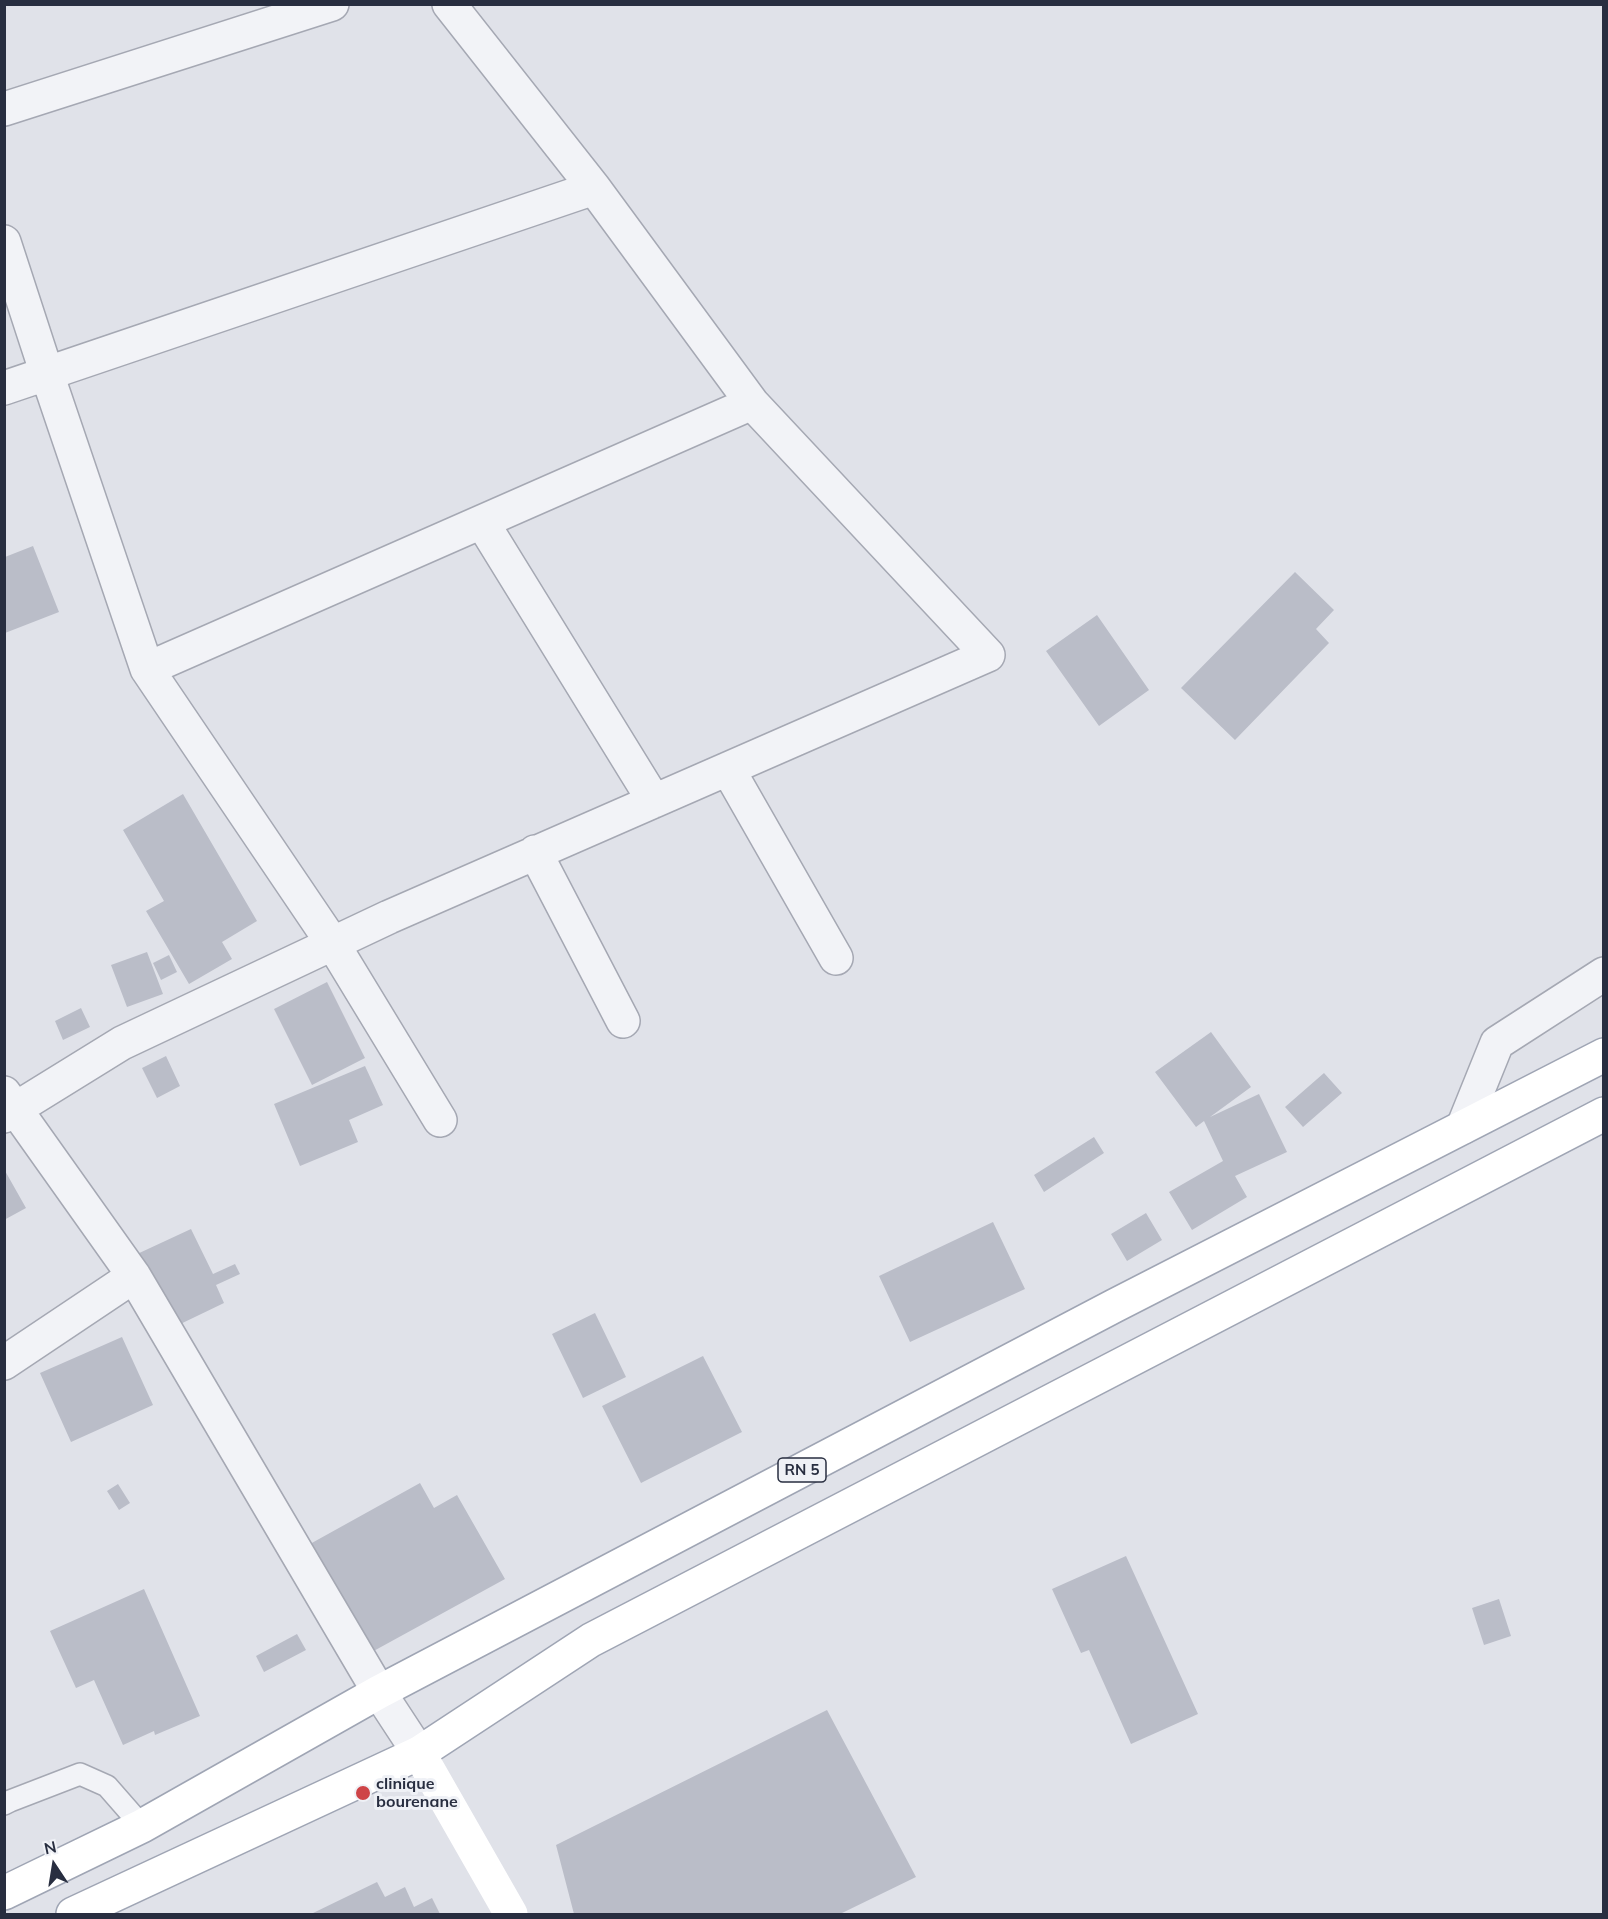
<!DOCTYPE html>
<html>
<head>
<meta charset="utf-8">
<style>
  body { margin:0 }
  #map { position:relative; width:1608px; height:1919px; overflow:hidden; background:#e0e2e9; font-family:Mulish,sans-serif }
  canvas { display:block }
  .frame { position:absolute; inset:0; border:6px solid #282e40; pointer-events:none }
  .north { position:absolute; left:24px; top:1835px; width:60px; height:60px; -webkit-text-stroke:4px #eff1f6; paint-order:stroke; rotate:348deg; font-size:16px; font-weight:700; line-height:24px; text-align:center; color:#282e40 }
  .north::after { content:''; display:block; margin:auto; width:21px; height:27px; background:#282e40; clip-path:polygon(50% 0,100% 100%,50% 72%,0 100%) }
</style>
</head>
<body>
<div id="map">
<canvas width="1608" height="1919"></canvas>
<div class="frame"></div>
<div class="north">N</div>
</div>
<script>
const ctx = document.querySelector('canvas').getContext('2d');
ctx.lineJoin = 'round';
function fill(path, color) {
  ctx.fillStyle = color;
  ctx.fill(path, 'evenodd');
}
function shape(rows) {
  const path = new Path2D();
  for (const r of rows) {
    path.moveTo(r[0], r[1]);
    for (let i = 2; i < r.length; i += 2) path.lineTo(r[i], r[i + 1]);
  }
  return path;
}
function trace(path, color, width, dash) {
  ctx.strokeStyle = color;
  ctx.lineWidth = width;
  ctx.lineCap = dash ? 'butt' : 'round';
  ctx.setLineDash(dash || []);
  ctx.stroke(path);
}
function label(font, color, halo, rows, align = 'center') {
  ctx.font = font + ' Mulish,sans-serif';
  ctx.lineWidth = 6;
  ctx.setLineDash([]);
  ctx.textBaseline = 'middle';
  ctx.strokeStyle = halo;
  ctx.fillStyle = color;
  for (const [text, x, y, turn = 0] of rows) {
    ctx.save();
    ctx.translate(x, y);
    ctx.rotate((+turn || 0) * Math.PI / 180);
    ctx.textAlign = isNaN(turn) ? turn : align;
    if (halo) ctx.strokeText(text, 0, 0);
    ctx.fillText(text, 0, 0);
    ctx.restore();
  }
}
fill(shape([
  [33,546,59,612,5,633,5,557],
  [1295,572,1334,610,1316,629,1329,643,1235,740,1181,688],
  [1097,615,1149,690,1099,726,1046,651],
  [183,794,257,921,222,942,232,959,189,984,146,911,164,901,123,830],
  [147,952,163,994,127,1007,111,965],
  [169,955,177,972,161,980,153,963],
  [327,982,365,1058,312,1085,274,1009],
  [81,1008,90,1027,63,1040,55,1021],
  [1211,1032,1251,1087,1210,1117,1259,1094,1287,1152,1235,1176,1247,1197,1192,1230,1169,1192,1223,1161,1204,1121,1196,1127,1155,1072],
  [166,1056,180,1086,157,1098,142,1068],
  [365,1066,383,1105,349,1120,358,1142,300,1166,274,1104],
  [1324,1073,1342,1093,1303,1127,1285,1107],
  [1094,1137,1104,1153,1044,1192,1034,1175],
  [4,1169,26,1208,4,1220],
  [1146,1213,1162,1240,1127,1261,1111,1234],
  [993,1222,1025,1289,910,1342,879,1276],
  [191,1229,213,1274,235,1264,240,1274,216,1285,224,1303,170,1329,135,1255],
  [595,1313,626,1377,583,1398,552,1334],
  [122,1337,153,1405,71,1442,40,1373],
  [703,1356,742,1432,641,1483,602,1406],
  [420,1483,434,1508,457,1495,505,1579,370,1653,310,1544],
  [118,1484,130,1503,119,1510,107,1491],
  [1126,1556,1198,1714,1131,1744,1089,1650,1081,1653,1052,1589],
  [144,1589,200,1716,155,1735,154,1731,123,1745,94,1680,76,1688,50,1631],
  [1499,1599,1511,1636,1484,1645,1472,1608],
  [297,1634,306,1650,264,1672,256,1656],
  [827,1710,916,1877,840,1914,574,1914,556,1845],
  [377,1882,385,1897,405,1887,414,1907,432,1898,440,1914,311,1914]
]), '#babdc8');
const lane = shape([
  [4,1804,10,1801,80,1774,107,1786,142,1826]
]);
const street = shape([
  [4,109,332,4],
  [4,242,47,374,147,669,333,944,440,1120],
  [4,388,594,188,449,4],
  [482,522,654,801],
  [147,669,752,403],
  [728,769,836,958],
  [535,852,623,1021],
  [4,1093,134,1276,379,1692,419,1753],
  [4,1116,122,1043,389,917,988,655,752,403,594,188],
  [1463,1127,1497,1043,1604,974],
  [4,1363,134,1276]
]);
const primary = shape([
  [4,1893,142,1826,379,1692,1114,1306,1604,1055],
  [73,1914,419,1753,591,1640,1604,1114]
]);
trace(lane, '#a5a8b3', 24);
trace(street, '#a5a8b3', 36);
trace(primary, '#9fa5b4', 36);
trace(lane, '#f2f3f7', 21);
trace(street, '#f2f3f7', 33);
trace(shape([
  [419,1753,511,1914]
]), '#fff', 33);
trace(primary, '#fff', 33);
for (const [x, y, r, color] of [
  [363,1793,8,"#ce4447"]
]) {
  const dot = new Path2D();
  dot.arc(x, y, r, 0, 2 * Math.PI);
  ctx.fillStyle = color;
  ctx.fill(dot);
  trace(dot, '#eff1f6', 2);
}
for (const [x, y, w] of [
  [802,1470,48]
]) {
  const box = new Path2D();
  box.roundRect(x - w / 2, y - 12, w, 24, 4.5);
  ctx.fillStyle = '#eff1f6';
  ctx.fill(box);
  trace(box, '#282e40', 1.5);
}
label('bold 15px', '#282e40', null, [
  ["RN 5",802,1470]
]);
label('bold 16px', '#282e40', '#eff1f6', [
  ["clinique",376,1784],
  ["bourenane",376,1802]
], 'left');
</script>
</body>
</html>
